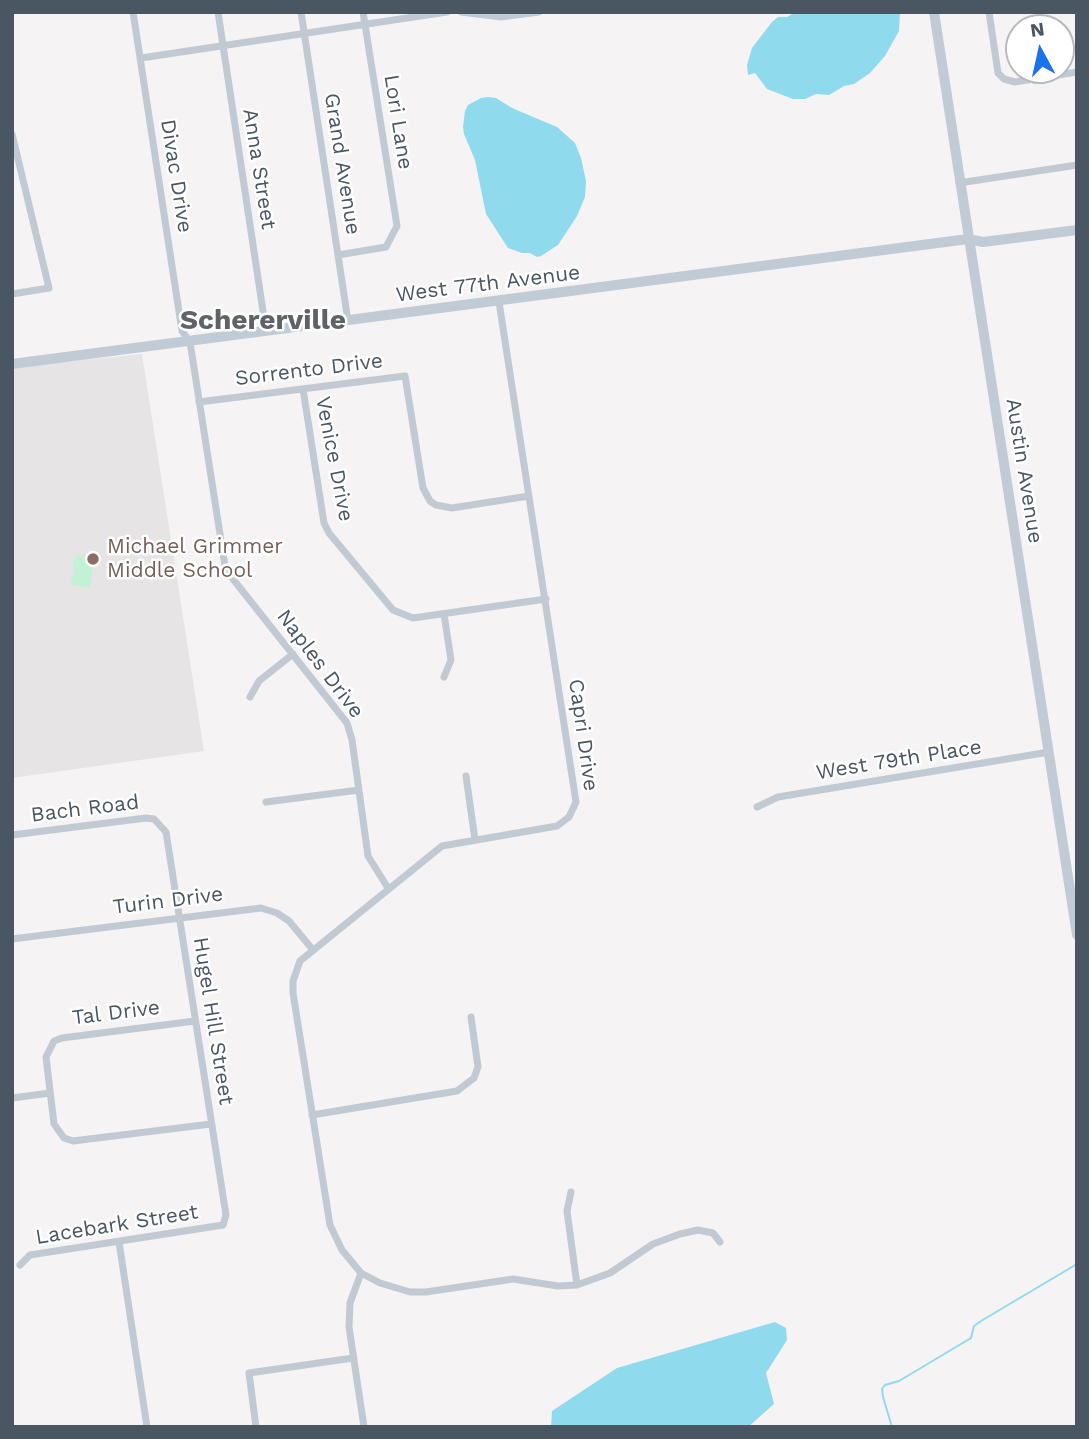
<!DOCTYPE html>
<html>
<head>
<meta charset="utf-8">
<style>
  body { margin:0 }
  #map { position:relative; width:1089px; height:1439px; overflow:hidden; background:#f5f3f3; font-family:"Work Sans",sans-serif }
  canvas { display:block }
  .frame { position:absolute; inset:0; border:14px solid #4a5661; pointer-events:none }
  .north { position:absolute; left:1005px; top:14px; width:70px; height:70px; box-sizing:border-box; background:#fff; border:2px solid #b7bbc0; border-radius:50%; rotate:352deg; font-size:19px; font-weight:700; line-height:28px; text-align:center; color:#4a5661 }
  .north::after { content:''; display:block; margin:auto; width:24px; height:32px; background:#1a73e8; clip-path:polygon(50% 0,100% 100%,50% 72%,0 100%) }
</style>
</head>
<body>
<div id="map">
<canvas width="1089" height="1439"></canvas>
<div class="frame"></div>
<div class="north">N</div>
</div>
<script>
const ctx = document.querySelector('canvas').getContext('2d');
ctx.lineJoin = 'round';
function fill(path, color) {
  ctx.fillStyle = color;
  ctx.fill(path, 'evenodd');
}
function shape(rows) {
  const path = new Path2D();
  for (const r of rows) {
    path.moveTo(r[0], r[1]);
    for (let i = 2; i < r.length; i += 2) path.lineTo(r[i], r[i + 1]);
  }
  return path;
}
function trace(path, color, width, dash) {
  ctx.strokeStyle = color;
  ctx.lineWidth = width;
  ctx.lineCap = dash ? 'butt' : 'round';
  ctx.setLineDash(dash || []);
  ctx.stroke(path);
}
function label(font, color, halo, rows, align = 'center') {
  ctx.font = font + ' "Work Sans",sans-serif';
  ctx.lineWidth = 5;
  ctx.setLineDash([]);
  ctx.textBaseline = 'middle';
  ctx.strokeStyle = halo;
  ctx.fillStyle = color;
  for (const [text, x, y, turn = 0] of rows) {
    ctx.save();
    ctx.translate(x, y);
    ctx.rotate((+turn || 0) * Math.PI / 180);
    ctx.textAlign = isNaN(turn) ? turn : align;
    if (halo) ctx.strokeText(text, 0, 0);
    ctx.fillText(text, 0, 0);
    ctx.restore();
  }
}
fill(shape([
  [142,354,204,751,12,778,12,367]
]), '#e6e4e5');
fill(shape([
  [89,555,93,566,90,588,72,585,70,581,75,571,72,562,77,556]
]), '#c3f1d5');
fill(shape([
  [796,12,900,12,899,31,885,56,870,73,854,84,844,86,829,95,816,94,805,99,793,99,767,89,755,73,748,75,747,65,752,48,772,22,778,17,787,17],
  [488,97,496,98,512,108,557,127,575,143,581,158,586,181,585,197,577,216,558,245,541,256,537,257,530,253,522,253,508,248,486,214,475,160,464,134,463,127,465,111,468,105,481,98],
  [775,1322,786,1328,787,1340,766,1373,774,1404,748,1427,551,1427,552,1411,617,1368]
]), '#90daee');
trace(shape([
  [892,1427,883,1397,882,1389,885,1385,899,1381,971,1338,974,1326,981,1321,1077,1264]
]), '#90daee', 2);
trace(shape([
  [133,12,182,331,190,342,225,566,229,574,347,723,352,740,368,856,388,888],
  [218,12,266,331],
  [301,12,348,321],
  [461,12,501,17,539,12],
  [989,12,998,73,1004,79,1015,82,1077,72],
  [141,58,447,12],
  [12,134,49,288,12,294],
  [959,183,1077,165],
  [338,255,386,247,397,226,363,12],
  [499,302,576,802,569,817,557,826,442,846,300,961,293,981,293,993,330,1225,342,1250,361,1273,380,1283,410,1292,426,1292,513,1279,558,1286,577,1285,610,1273,653,1244,680,1234,698,1230,713,1233,720,1242],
  [303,389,324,523,329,533,393,610,413,618,546,599],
  [199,402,405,376,423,488,430,501,436,505,452,508,529,496],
  [444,614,451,660,444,677],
  [250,697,259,681,293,654],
  [466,776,475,840],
  [266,802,359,790],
  [757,807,778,797,1049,752],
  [12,835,146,818,154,819,166,832,226,1215,223,1225,30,1255,20,1265],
  [12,939,261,908,277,913,289,921,313,950],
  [195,1021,62,1038,54,1041,46,1057,54,1124,64,1138,73,1141,211,1124],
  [12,1098,50,1093],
  [312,1115,457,1091,474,1078,478,1067,471,1017],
  [571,1192,567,1211,577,1285],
  [119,1242,147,1427],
  [361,1273,350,1303,349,1327,364,1427],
  [256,1427,249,1373,353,1358]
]), '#c1cad2', 7);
trace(shape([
  [934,12,1077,935],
  [12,364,968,239,983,242,1077,230]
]), '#c1cbd6', 10);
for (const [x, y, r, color] of [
  [93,559,7,"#8d6e63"]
]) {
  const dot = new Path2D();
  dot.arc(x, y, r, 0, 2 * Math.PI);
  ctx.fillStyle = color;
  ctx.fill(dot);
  trace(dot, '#fff', 2.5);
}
label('21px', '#4a5661', '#fff', [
  ["Lori Lane",398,122,81],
  ["Grand Avenue",342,164,81],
  ["Anna Street",259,169,81],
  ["Divac Drive",176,176,81],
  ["West 77th Avenue",488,284,-7],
  ["Sorrento Drive",309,370,-7],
  ["Venice Drive",334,459,79],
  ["Austin Avenue",1024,471,81],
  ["Naples Drive",320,664,53],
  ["Capri Drive",583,735,82],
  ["West 79th Place",899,760,-9],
  ["Bach Road",85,809,-7],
  ["Turin Drive",168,901,-7],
  ["Tal Drive",116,1013,-7],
  ["Hugel Hill Street",213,1021,81],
  ["Lacebark Street",117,1225,-9]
]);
label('21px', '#785e54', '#fff', [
  ["Michael Grimmer",107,547],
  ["Middle School",107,571]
], 'left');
label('bold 28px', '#5f6368', '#fff', [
  ["Schererville",263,321]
]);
</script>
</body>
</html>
